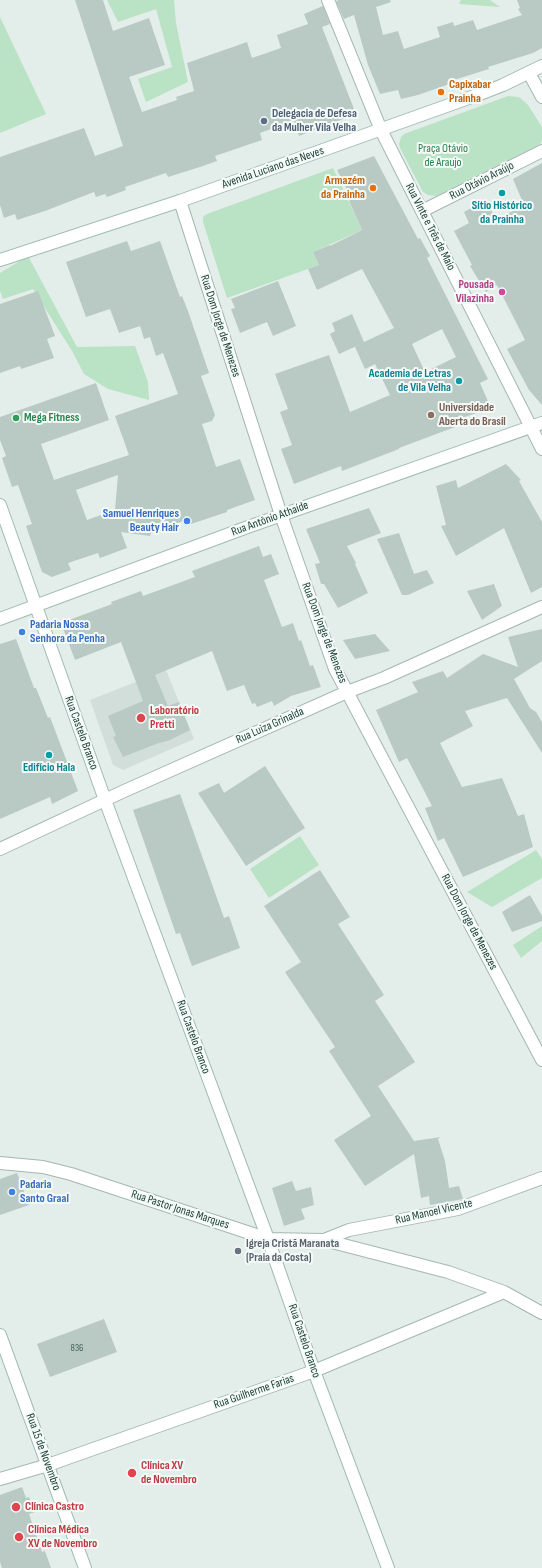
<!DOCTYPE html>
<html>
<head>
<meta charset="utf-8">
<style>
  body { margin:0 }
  canvas { display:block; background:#e3eeea }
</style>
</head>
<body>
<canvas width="542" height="1568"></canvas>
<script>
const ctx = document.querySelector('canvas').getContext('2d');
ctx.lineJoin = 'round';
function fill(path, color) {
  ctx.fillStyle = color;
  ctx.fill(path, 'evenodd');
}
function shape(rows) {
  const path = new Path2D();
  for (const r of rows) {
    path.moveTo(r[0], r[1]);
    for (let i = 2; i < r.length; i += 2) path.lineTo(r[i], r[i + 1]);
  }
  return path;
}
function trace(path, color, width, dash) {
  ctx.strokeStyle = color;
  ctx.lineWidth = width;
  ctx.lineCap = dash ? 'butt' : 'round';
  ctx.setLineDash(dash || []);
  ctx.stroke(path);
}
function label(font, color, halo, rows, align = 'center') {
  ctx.font = font + ' "Sofia Sans Condensed",sans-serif';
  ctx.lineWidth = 4;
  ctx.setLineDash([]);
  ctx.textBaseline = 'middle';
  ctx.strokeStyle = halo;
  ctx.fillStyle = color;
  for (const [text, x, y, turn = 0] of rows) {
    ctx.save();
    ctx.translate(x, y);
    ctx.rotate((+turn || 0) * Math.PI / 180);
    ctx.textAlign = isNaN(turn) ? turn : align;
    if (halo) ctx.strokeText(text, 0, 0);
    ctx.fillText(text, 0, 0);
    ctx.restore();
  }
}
fill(shape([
  [166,670,194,739,123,770,113,765,90,700]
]), '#d1ded9');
fill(shape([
  [107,0,174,0,176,23,188,82,146,102,138,79,172,67,156,9,118,22],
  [461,0,490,0,500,7,459,4],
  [0,17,46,114,0,133],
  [508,96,519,97,528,105,542,127,542,141,540,144,436,196,428,195,423,192,400,148,399,144,401,137,404,134],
  [333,168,362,230,313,252,319,265,227,298,203,222,203,217,207,214],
  [28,256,77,347,135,346,148,382,149,400,108,389,84,374,72,351,33,289,3,299,0,291,0,273],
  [300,836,319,865,269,898,250,869],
  [536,850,542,859,542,878,492,907,467,892],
  [542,926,542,941,521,958,513,945]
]), '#bae2c5');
fill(shape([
  [75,0,103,0,113,31,149,18,165,65,129,77,142,112,177,100,176,97,194,91,187,63,247,42,252,58,281,48,277,35,308,24,304,14,323,6,330,24,322,27,356,114,299,136,294,121,260,133,262,140,215,156,217,161,200,167,168,177,166,173,125,187,126,190,107,197,105,194,96,197,94,192,45,211,17,220,15,214,4,218,0,205,0,157,84,128,95,156,123,146],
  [339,0,390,0,391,2,376,7,383,35,398,31,404,49,440,37,437,27,453,22,454,26,473,20,477,30,522,15,518,9,520,8,517,0,542,0,542,48,533,53,488,67,489,69,454,80,455,82,418,95,401,99,398,90,380,94,368,65,354,15,344,19,336,1],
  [374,156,418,239,420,238,430,256,427,258,488,379,480,383,491,408,453,421,455,427,399,448,399,449,342,471,341,466,294,484,281,449,292,445,280,412,288,409,275,374,329,355,350,412,390,395,375,364,365,369,355,347,361,344,339,354,330,334,335,331,332,323,352,314,364,342,394,328,362,269,317,290,308,269,319,265,313,252,330,245,330,246,362,230,349,201,352,199,337,170],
  [442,329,456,357,425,372,412,344],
  [542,163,542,405,529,390,507,349,525,340,497,285,486,292,470,266,472,265,454,231,469,223,464,212,486,200,496,220,524,205,513,179],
  [127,241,131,251,160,241,180,297,182,296,188,311,209,373,201,376,215,415,212,421,202,424,216,467,240,459,255,500,227,510,227,512,185,526,183,521,151,533,150,536,121,532,127,548,100,558,98,553,68,563,71,570,52,577,42,572,26,526,32,524,18,485,12,487,2,458,6,456,0,440,0,417,96,383,109,420,41,444,54,480,129,455,115,416,178,394,163,353,156,356,150,337,144,339,140,326,119,333,110,309,86,317,66,262],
  [118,475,115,510,87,520,76,490],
  [278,281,296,326,273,336,267,322,240,333,231,309,235,308,231,299],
  [38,291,55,336,47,339,54,358,21,369,20,366,0,373,0,304],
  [506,464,521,480,519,481,542,522,542,587,531,593,504,528,456,556,441,526,446,525,436,486,456,480,458,488],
  [369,508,381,533,347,546,356,563,355,564,368,593,338,608,324,584,321,584,315,564,320,563,306,529],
  [399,533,414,574,427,570,434,583,408,595,402,595,377,539],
  [259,546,263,557,271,554,279,574,264,580,282,627,293,623,299,641,301,640,310,666,313,665,321,687,291,696,274,706,272,701,257,707,255,703,252,704,244,685,227,691,212,651,155,675,168,706,179,702,190,730,170,740,156,744,123,757,113,737,116,736,108,716,143,701,121,642,75,660,61,623,112,604,111,602,141,591,143,596,195,577,192,571],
  [494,584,502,606,482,620,467,591],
  [542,629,542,661,514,679,530,708,536,712,542,722,542,753,507,698,465,711,473,726,440,743,462,787,502,778,518,816,524,814,533,847,463,877,444,838,438,841,425,808,432,806,407,758,399,762,376,710,418,692,412,682,443,671,447,678,483,654,518,667,508,637],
  [375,634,390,651,355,659,343,640],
  [16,639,34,688,36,688,48,718,50,717,78,791,52,804,50,797,0,819,0,644],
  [265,766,305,828,246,866,198,793,219,783,224,793],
  [180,794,224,918,229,916,240,948,192,966,180,933,176,934,133,810],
  [320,870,350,917,338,924,384,995,375,1001,415,1062,378,1086,414,1141,441,1137,438,1139,445,1161,449,1188,459,1186,463,1199,430,1205,429,1196,421,1198,414,1154,365,1186,334,1140,371,1116,329,1051,335,1047,285,972,301,962,264,906],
  [530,895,542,916,542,921,512,932,502,912],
  [17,1173,29,1205,0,1215,0,1179],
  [292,1181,296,1191,311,1187,314,1205,301,1209,305,1219,284,1226,272,1188],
  [104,1319,117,1352,50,1377,37,1344],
  [22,1487,26,1498,29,1497,35,1512,29,1514,42,1552,45,1551,51,1568,2,1568,0,1562,0,1495]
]), '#b8cac3');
const street = shape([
  [328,0,381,130,542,449],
  [529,73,542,97],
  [180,201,281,515,335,669,542,1060],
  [422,211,542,151],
  [0,849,122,792,347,692,384,678,542,607],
  [0,1163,43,1167,71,1174,268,1239,324,1240,448,1272,504,1292,542,1313],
  [324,1240,349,1230,458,1209,542,1178],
  [0,1479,48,1465,314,1371,504,1292]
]);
const secondary = shape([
  [0,260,180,201,480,94,503,85,542,66],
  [0,505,105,800,268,1239,314,1371,388,1568],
  [0,619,245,528,542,423],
  [0,1335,85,1568]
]);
trace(street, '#a5b7b2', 14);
trace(secondary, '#a0bbb2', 14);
trace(street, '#fff', 12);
trace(secondary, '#fff', 12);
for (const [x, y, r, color] of [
  [441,92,4,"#e8710a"],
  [264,121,4,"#5c6f8a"],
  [373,188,4,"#e8710a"],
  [502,193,4,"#0f9aa8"],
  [502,292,4,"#d1479c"],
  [459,381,4,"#0f9aa8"],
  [431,415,4,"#8d6e63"],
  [16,418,4,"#2e9e5b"],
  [187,521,4,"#3f7fe0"],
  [22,632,4,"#3f7fe0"],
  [141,718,5,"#e0444e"],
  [49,755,4,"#0f9aa8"],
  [12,1192,4,"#3f7fe0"],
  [238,1251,4,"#6b7280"],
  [132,1473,5,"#e0444e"],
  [16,1507,5,"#e0444e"],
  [19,1537,5,"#e0444e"]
]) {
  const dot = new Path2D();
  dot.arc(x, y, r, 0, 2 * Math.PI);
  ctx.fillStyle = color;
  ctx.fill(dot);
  trace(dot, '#f4faf7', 1.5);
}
label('10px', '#46645c', null, [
  ["836",77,1348]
]);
label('bold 12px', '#c56008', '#f4faf7', [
  ["Capixabar",449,85],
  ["Prainha",449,99],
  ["Armazém",365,181,"right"],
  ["da Prainha",365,195,"right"]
], 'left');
label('bold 12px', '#4e5e75', '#f4faf7', [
  ["Delegacia de Defesa",272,114],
  ["da Mulher Vila Velha",272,128]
], 'left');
label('12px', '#267e4a', '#f4faf7', [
  ["Praça Otávio",443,149],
  ["de Araujo",443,163]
]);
label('12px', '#20423a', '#f4faf7', [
  ["Avenida Luciano das Neves",273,168,-19],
  ["Rua Otávio Araújo",482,181,-27],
  ["Rua Vinte e Três de Maio",430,227,63],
  ["Rua Dom Jorge de Menezes",220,326,72],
  ["Rua Antônio Athaíde",270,519,-20],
  ["Rua Dom Jorge de Menezes",324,633,69],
  ["Rua Luiza Grinalda",270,726,-24],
  ["Rua Castelo Branco",81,733,70],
  ["Rua Dom Jorge de Menezes",469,922,62],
  ["Rua Castelo Branco",193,1037,70],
  ["Rua Pastor Jonas Marques",180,1210,18],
  ["Rua Manoel Vicente",434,1212,-13],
  ["Rua Castelo Branco",304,1341,71],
  ["Rua Guilherme Farias",254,1392,-19],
  ["Rua 15 de Novembro",43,1452,70]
]);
label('bold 12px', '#0d838f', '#f4faf7', [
  ["Sítio Histórico",502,206],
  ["da Prainha",502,220],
  ["Academia de Letras",451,374,"right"],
  ["de Vila Velha",451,388,"right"],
  ["Edifício Hala",49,768]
]);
label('bold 12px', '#b23c85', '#f4faf7', [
  ["Pousada",494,285],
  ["Vilazinha",494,299]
], 'right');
label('bold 12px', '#785e54', '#f4faf7', [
  ["Universidade",439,408],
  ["Aberta do Brasil",439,422]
], 'left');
label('bold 12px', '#27864d', '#f4faf7', [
  ["Mega Fitness",24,418]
], 'left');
label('bold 12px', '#366cbe', '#f4faf7', [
  ["Samuel Henriques",179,514,"right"],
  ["Beauty Hair",179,528,"right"],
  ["Padaria Nossa",30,625],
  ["Senhora da Penha",30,639],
  ["Padaria",20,1185],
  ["Santo Graal",20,1199]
], 'left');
label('bold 12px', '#be3a42', '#f4faf7', [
  ["Laboratório",150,711],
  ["Pretti",150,725],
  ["Clínica XV",141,1466],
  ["de Novembro",141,1480],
  ["Clínica Castro",25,1507],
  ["Clínica Médica",28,1530],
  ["XV de Novembro",28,1544]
], 'left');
label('bold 12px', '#5b616d', '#f4faf7', [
  ["Igreja Cristã Maranata",246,1244],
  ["(Praia da Costa)",246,1258]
], 'left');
</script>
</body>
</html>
